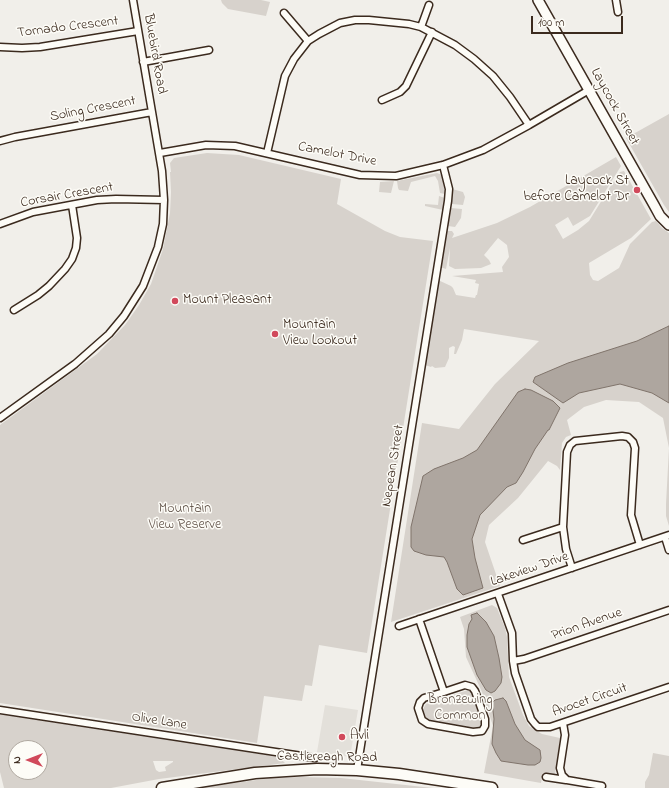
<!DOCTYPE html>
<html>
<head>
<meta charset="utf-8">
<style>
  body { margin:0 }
  #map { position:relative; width:669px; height:788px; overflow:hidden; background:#f1efea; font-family:"Indie Flower",sans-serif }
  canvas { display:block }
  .north { position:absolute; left:8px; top:740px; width:40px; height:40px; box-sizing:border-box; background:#fdfcf7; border:1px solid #afa8a0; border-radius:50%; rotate:270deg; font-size:11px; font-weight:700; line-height:16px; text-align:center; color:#3b2a1e }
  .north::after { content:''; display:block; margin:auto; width:14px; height:18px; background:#d1495b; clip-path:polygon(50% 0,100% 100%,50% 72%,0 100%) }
  .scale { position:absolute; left:531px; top:16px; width:92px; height:18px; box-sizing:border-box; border:2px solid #3b2a1e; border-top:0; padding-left:5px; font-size:12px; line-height:14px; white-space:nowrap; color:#3b2a1e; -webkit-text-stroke:3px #fdfcf7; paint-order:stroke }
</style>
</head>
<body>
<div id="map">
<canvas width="669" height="788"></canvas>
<div class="north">N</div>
<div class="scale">100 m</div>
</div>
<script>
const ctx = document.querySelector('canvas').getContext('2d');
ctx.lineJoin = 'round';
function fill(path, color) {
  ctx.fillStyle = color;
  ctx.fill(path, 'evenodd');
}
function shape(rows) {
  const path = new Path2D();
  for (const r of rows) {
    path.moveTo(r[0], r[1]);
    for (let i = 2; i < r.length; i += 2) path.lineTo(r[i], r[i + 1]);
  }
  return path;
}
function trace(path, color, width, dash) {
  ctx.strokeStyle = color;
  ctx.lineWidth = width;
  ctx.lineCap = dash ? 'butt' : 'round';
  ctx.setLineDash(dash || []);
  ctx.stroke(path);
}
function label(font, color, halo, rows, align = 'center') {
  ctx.font = font + ' "Indie Flower",sans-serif';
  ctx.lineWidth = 3;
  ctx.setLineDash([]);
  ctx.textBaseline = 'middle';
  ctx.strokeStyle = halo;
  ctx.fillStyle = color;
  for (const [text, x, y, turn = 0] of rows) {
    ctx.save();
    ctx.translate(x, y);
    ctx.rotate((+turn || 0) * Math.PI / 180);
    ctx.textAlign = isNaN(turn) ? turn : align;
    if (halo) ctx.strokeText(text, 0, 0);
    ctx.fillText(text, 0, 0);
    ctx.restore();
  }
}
fill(shape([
  [325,705,358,710,350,757,317,752]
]), '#e3e0da');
fill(shape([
  [221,0,261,0,270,2,266,16,228,9,222,3],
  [669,114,669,212,664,205,626,138],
  [207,153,239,155,341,179,337,204,385,231,400,237,433,241,367,653,319,645,312,686,305,685,302,701,264,696,257,743,0,703,0,425,97,354,125,325,139,305,151,284,163,249,170,213,171,192,170,172,171,172,170,163,174,158],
  [616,157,621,166,590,216,573,226,568,217,555,225,563,239,578,230,589,221,610,187,620,172,624,171,651,219,631,238,589,263,590,275,593,280,598,281,619,268,630,244,652,222,656,221,662,228,669,233,669,526,666,516,666,504,669,448,663,418,639,402,606,400,584,407,567,420,571,435,566,437,562,443,560,470,557,466,548,461,518,498,489,525,485,542,500,586,391,622,422,423,459,429,495,384,539,341,464,329,462,340,456,354,454,354,455,347,453,346,449,348,449,358,445,367,435,368,432,366,431,367,425,365,438,280,451,286,453,288,456,295,475,298,476,295,477,295,479,284,475,283,476,280,452,276,503,272,502,267,509,257,507,245,498,238,484,255,489,260,491,264,481,268,455,269,449,266,450,248,446,269,440,267,447,231,452,231,454,234,452,238,497,223,530,207],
  [437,173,442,175,445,194,440,193,438,181,435,176,411,182,408,191,399,190,398,188,397,181],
  [394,181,391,193,379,192,380,182],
  [452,189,463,192,465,197,463,205,452,204],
  [439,196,445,198,443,210,425,206,425,204,438,205],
  [451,208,462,209,461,218,455,227,448,226],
  [492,605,497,608,505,628,507,637,509,677,523,715,529,726,535,730,542,734,560,738,555,775,543,773,541,783,484,773,493,726,482,692,466,657,464,629,460,617],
  [468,690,471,692,481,721,481,724,479,727,474,728,454,725,430,720,426,717,423,709,426,704],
  [0,714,267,755,280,758,285,763,159,779,111,788,4,788,0,772],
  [16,748,40,748,40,772,16,772],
  [153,761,173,761,173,762,165,767,166,771,159,772,156,770],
  [653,753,669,756,669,788,645,788,645,782,649,775],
  [300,777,341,778,433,788,198,788,271,778]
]), '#d7d2cc');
const water = shape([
  [669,326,669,403,652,393,620,384,579,393,563,403,533,382,535,377,568,363,637,341,669,326],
  [525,389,531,390,553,401,560,408,549,430,548,430,535,449,523,472,516,483,507,487,480,515,472,539,475,558,483,588,463,595,457,589,447,562,444,557,426,555,414,551,411,547,411,527,423,476,434,469,463,458,477,450,518,392,525,389],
  [477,613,486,622,494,636,499,658,502,677,501,683,495,691,491,693,486,690,477,675,467,647,467,635,469,624,472,619,471,615,477,613],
  [503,698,506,701,515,724,525,740,540,750,541,758,540,762,535,765,528,765,501,761,496,753,492,744,494,719,492,703,495,700,503,698]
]);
fill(water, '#aea69f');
trace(water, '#80746b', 1);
const street = shape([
  [133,0,152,112],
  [616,0,618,12],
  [284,13,308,41],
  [421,27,429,5],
  [0,47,22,48,40,47,138,31],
  [143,62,209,50],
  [382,100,400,92,406,86,432,32],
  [0,141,15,137,152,112,162,171,164,200,163,224,158,247,143,286,124,316,109,334,75,364,0,418],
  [160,153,206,145,235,146,360,175,396,176,443,165,483,150,529,125,589,90],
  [267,153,285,76,294,59,308,41,319,34,340,23,355,20,369,20,409,24,421,27,455,45,474,59,493,76,510,97,529,125],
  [0,224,33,212,97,200,116,199,164,200],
  [14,310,38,295,49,286,65,269,72,259,76,248,77,238,72,205],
  [665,537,669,550],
  [523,540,563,527],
  [572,568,566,549,563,527,567,452,570,445,575,441,622,436,628,437,633,442,635,448,631,515,640,545],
  [498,594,512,633,513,661,515,673,531,719,535,724,538,727,550,727,669,687],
  [419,619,444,692,424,698,420,702,418,708,422,720,428,724,473,732,482,731,485,726,485,719,475,691,472,687,465,685,444,692],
  [399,626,669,535],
  [513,661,524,659,669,610],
  [0,710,315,758],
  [563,723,565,735,560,768,562,775,567,780,602,786],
  [357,770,448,201,449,189,443,165],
  [546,777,566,780]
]);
const secondary = shape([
  [538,0,654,205,660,216,669,225]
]);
const primary = shape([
  [162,788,255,773,317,769,357,770,399,774,492,788]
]);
trace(street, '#3b2a1e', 9);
trace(secondary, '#3b2a1e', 12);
trace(primary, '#3b2a1e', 13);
trace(street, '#fdfcf7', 6);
trace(secondary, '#fdfcf7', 9);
trace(primary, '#fdfcf7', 10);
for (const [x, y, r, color] of [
  [637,190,4,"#d1495b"],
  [175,301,4,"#d1495b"],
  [275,334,4,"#d1495b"],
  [342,737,4,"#d1495b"]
]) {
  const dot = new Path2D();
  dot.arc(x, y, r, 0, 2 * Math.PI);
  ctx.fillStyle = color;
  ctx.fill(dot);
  trace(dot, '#fdfcf7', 1.5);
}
label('14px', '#3b2a1e', '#fdfcf7', [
  ["Tornado Crescent",68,28,-7],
  ["Bluebird Road",154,54,80],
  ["Laycock Street",614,107,61],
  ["Soling Crescent",93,110,-11],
  ["Camelot Drive",337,155,11],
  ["Corsair Crescent",67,196,-10],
  ["Nepean Street",394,466,-81],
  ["Lakeview Drive",530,570,-19],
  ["Prion Avenue",587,625,-19],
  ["Avocet Circuit",590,701,-19],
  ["Olive Lane",159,722,9],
  ["Castlereagh Road",327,758,1]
]);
label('14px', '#3b2a1e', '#fdfcf7', [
  ["Laycock St",629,182,"right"],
  ["before Camelot Dr",629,198,"right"],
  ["Mount Pleasant",183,301],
  ["Mountain",283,326],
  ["View Lookout",283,342],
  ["Avli",350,737]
], 'left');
label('14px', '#62544a', '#fdfcf7', [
  ["Mountain",185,510],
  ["View Reserve",185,526],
  ["Bronzewing",460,701],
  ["Common",460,717]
]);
</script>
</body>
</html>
